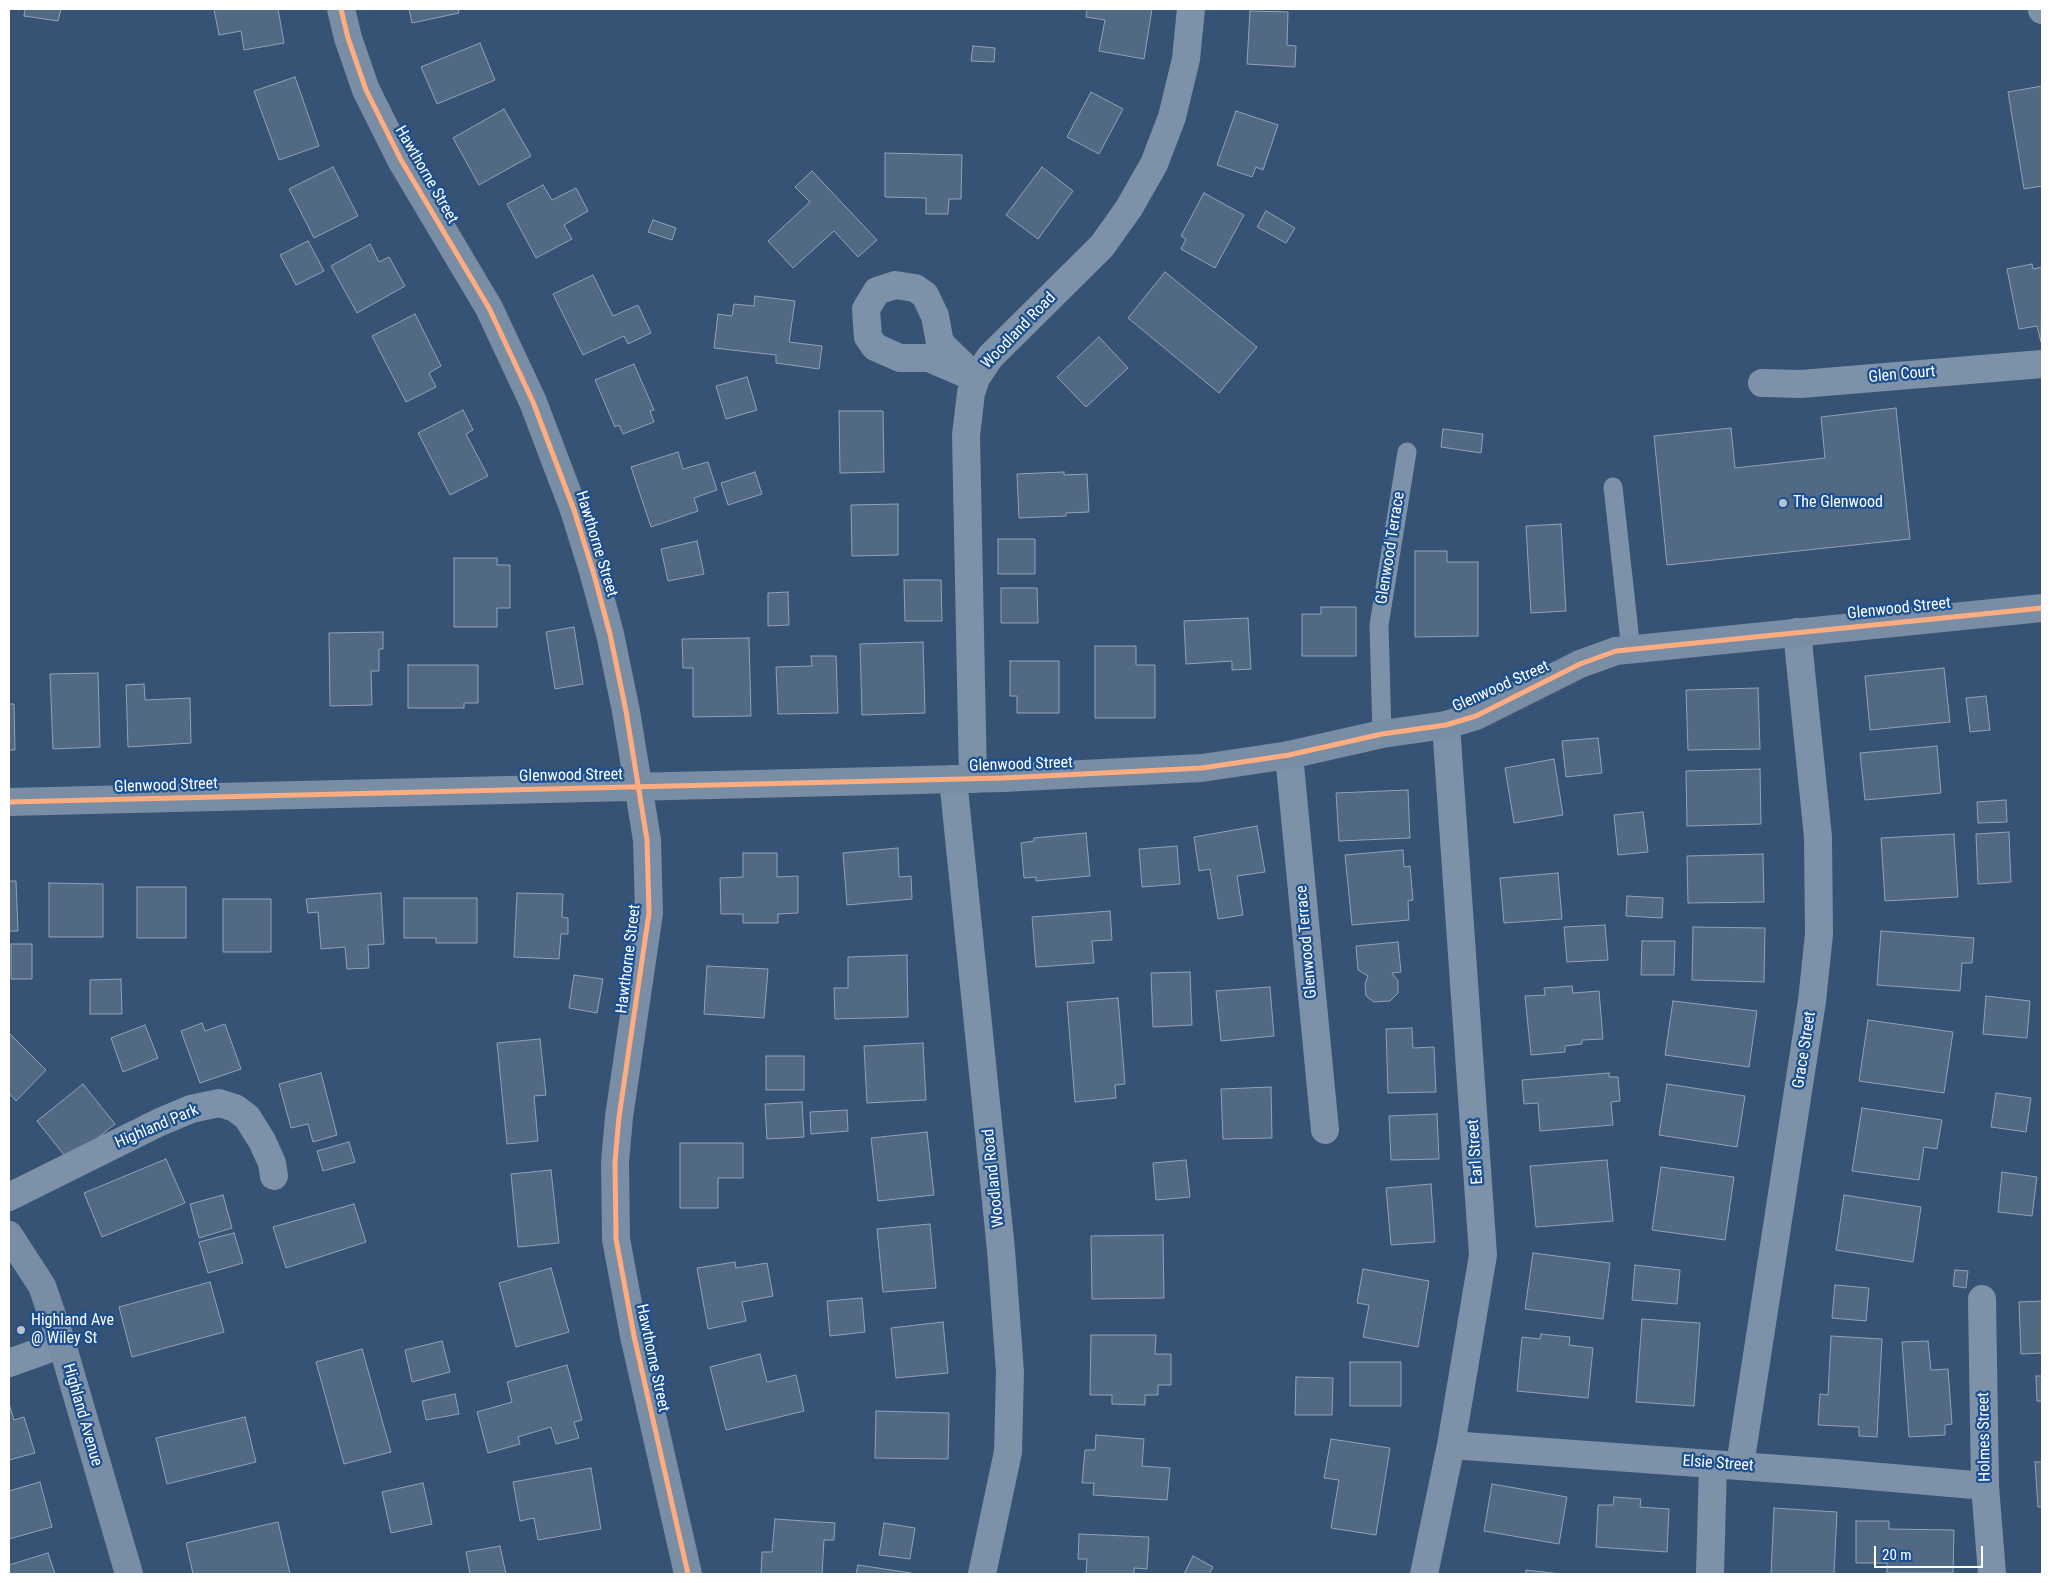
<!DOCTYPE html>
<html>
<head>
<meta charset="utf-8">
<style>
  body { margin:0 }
  #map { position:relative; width:2051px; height:1583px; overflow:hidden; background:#365274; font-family:"Roboto Condensed",sans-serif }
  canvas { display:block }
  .frame { position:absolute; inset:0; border:10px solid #fff; pointer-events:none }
  .scale { position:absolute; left:1874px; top:1546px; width:109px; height:22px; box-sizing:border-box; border:2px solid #fff; border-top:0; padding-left:6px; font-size:15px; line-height:18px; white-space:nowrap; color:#fff; -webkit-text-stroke:4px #1b4f8f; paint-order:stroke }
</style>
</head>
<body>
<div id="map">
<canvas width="2051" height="1583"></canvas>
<div class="frame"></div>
<div class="scale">20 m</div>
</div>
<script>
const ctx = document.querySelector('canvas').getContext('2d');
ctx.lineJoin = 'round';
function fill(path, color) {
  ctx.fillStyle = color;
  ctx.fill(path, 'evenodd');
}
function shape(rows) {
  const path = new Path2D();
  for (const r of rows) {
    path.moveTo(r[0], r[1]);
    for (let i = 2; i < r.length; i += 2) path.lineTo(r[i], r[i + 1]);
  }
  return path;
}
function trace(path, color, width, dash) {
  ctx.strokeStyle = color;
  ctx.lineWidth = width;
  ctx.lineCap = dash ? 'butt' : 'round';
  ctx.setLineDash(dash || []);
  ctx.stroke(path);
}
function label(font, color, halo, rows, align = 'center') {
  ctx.font = font + ' "Roboto Condensed",sans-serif';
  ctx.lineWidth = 4.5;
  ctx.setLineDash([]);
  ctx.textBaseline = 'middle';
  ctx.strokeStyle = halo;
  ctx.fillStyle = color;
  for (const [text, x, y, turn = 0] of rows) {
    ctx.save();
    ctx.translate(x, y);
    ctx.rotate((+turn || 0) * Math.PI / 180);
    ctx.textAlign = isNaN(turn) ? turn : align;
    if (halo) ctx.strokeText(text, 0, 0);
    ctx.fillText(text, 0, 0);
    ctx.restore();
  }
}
const building = shape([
  [25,9,61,9,58,21,24,16,25,9],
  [214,9,278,9,284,43,244,50,241,31,219,35,214,9],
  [409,9,458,9,459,13,412,23,409,9],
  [1087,9,1152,9,1144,59,1099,51,1105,20,1086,17,1087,9],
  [1250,11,1288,12,1287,45,1296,46,1295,67,1247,64,1250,11],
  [480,43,495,80,437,104,421,67,480,43],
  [973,46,995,48,994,62,971,61,973,46],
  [295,77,319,146,279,160,254,91,295,77],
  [2042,86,2042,186,2024,189,2008,92,2042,86],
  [1091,92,1123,109,1099,154,1067,137,1091,92],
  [504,109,531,156,479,185,453,138,504,109],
  [1236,111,1278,125,1263,170,1256,167,1252,177,1217,165,1236,111],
  [885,153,962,155,961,199,949,199,948,214,926,214,926,198,885,197,885,153],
  [333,167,358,216,314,238,289,189,333,167],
  [1042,167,1073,191,1038,239,1006,215,1042,167],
  [812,171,877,240,858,257,834,231,793,268,768,241,810,202,795,187,812,171],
  [543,185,552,200,576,188,588,211,564,225,572,239,536,258,507,204,543,185],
  [1204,193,1244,215,1215,268,1181,249,1186,239,1181,236,1204,193],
  [1266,211,1295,228,1286,243,1257,227,1266,211],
  [653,220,676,228,672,240,648,232,653,220],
  [308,241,324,271,296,285,280,255,308,241],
  [370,244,379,262,389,257,405,286,357,313,331,266,370,244],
  [2032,264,2033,269,2042,267,2041,342,2037,326,2019,329,2007,269,2032,264],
  [1165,272,1257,347,1219,393,1128,318,1165,272],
  [593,275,613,316,638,305,651,333,628,344,624,336,583,355,553,294,593,275],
  [755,296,795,301,789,342,822,346,819,369,776,363,776,355,714,348,718,314,732,316,734,304,754,306,755,296],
  [415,314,441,366,429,373,436,387,406,402,372,336,415,314],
  [1099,337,1128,368,1086,407,1057,377,1099,337],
  [634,364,654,410,650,411,654,422,623,434,619,425,615,427,595,380,634,364],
  [747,377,757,410,726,419,716,386,747,377],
  [1896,408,1910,539,1667,565,1654,436,1731,428,1735,468,1825,458,1821,417,1896,408],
  [463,410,473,430,466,434,488,476,450,495,418,433,463,410],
  [839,411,883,411,884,472,840,473,839,411],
  [1443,429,1483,434,1481,453,1441,447,1443,429],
  [678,452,683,469,708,462,717,490,694,498,698,511,651,527,631,467,678,452],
  [755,472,762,494,728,505,721,483,755,472],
  [1064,472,1064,475,1087,474,1089,512,1066,513,1066,516,1019,518,1017,474,1064,472],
  [898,504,898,555,852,556,851,505,898,504],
  [1561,524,1566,611,1531,613,1526,526,1561,524],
  [998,539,1035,539,1035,574,998,574,998,539],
  [697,541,704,574,668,581,661,549,697,541],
  [1415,551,1447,551,1447,562,1478,562,1478,636,1415,637,1415,551],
  [454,558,497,558,497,565,510,565,510,608,497,608,497,627,454,627,454,558],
  [904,580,941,580,942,621,905,621,904,580],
  [1001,588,1037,588,1038,623,1001,623,1001,588],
  [788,592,789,625,768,626,768,593,788,592],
  [1321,607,1356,607,1356,656,1302,656,1302,614,1321,614,1321,607],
  [1248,618,1251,669,1232,670,1232,661,1186,664,1184,621,1248,618],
  [574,627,583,684,555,689,546,632,574,627],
  [383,632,383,649,379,649,379,671,371,671,372,705,330,706,329,633,383,632],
  [749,638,751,716,693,717,693,668,683,668,682,639,749,638],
  [923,642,925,713,862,715,860,644,923,642],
  [1095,646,1136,646,1136,665,1155,665,1155,718,1095,718,1095,646],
  [811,656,836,656,838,713,778,714,776,667,812,666,811,656],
  [1010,661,1059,661,1059,713,1017,713,1017,696,1010,696,1010,661],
  [408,665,478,665,478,703,464,703,464,708,408,708,408,665],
  [1944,668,1950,722,1870,730,1865,676,1944,668],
  [98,673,100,747,53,749,50,674,98,673],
  [144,684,145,700,190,698,191,743,128,747,126,685,144,684],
  [1758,688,1760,749,1688,750,1686,690,1758,688],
  [1986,696,1990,730,1970,732,1966,698,1986,696],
  [9,704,14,704,15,750,9,750,9,704],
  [1598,738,1602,773,1566,777,1562,741,1598,738],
  [1937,746,1941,793,1865,800,1860,753,1937,746],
  [1554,759,1563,815,1514,823,1505,768,1554,759],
  [1760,769,1761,824,1687,826,1686,771,1760,769],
  [1408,790,1410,838,1339,841,1336,793,1408,790],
  [2006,800,2007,822,1978,823,1977,802,2006,800],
  [1643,812,1648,852,1618,855,1614,815,1643,812],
  [1257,826,1265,872,1237,876,1243,915,1218,919,1210,869,1199,871,1194,837,1257,826],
  [2009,832,2011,882,1978,884,1976,834,2009,832],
  [1086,833,1090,876,1036,881,1036,877,1024,878,1021,843,1034,841,1034,838,1086,833],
  [1954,834,1958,897,1885,901,1881,838,1954,834],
  [1177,846,1180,884,1142,887,1139,849,1177,846],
  [898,848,899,877,911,876,912,899,847,905,843,853,898,848],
  [1403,850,1404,867,1410,866,1413,900,1408,901,1409,920,1352,925,1345,855,1403,850],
  [743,853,777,853,777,877,798,876,798,913,778,914,778,923,743,923,743,914,721,914,720,878,743,877,743,853],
  [1763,854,1764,902,1688,903,1687,856,1763,854],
  [1558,873,1562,919,1504,923,1500,878,1558,873],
  [9,881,16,881,18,931,9,931,9,881],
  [49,883,103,884,103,937,49,937,49,883],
  [137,887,186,887,186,938,137,938,137,887],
  [381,893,384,944,368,945,369,968,347,969,345,947,321,949,318,912,308,913,306,899,381,893],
  [517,893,563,894,562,917,568,918,568,934,561,934,559,959,514,957,517,893],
  [1627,896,1663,898,1662,918,1626,916,1627,896],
  [404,898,477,898,477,943,436,943,436,938,404,938,404,898],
  [223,899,271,899,271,952,223,952,223,899],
  [1110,911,1112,940,1092,941,1094,963,1036,967,1032,917,1110,911],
  [1605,925,1608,960,1567,962,1564,927,1605,925],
  [1693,927,1765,928,1764,982,1692,980,1693,927],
  [1881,931,1974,938,1972,963,1962,963,1960,991,1877,985,1881,931],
  [1642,941,1675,941,1674,975,1641,975,1642,941],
  [1398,942,1401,972,1392,973,1398,981,1398,993,1390,1001,1374,1002,1366,996,1365,984,1368,976,1358,970,1356,946,1398,942],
  [11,944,32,944,32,979,11,979,11,944],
  [907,955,908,1017,835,1019,834,988,848,988,848,957,907,955],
  [707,966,768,969,764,1018,704,1014,707,966],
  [1190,972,1192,1025,1153,1027,1151,973,1190,972],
  [574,975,603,979,597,1013,569,1008,574,975],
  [121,979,122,1014,90,1014,90,980,121,979],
  [1572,986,1573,993,1599,991,1603,1039,1582,1040,1582,1044,1565,1046,1565,1052,1531,1055,1525,996,1545,995,1544,988,1572,986],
  [1270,987,1274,1036,1221,1041,1216,991,1270,987],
  [1986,996,2030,1001,2027,1038,1983,1034,1986,996],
  [1118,998,1125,1084,1115,1085,1116,1098,1075,1102,1067,1002,1118,998],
  [1673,1001,1757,1011,1749,1067,1665,1055,1673,1001],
  [1868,1020,1953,1032,1944,1093,1859,1081,1868,1020],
  [202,1023,205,1031,225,1024,241,1069,200,1083,181,1031,202,1023],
  [145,1025,158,1058,123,1072,111,1038,145,1025],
  [1412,1028,1413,1048,1434,1047,1436,1092,1388,1093,1386,1029,1412,1028],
  [9,1033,46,1070,16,1101,9,1093,9,1033],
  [540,1039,546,1095,534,1096,538,1141,507,1144,497,1043,540,1039],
  [923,1043,926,1100,867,1103,864,1046,923,1043],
  [766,1056,804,1056,804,1090,766,1090,766,1056],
  [321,1073,337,1135,313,1142,308,1124,291,1128,279,1084,321,1073],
  [1609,1073,1609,1077,1618,1077,1620,1101,1611,1102,1613,1125,1540,1131,1538,1103,1524,1104,1522,1080,1609,1073],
  [83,1084,115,1124,69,1161,37,1121,83,1084],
  [1667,1084,1745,1096,1737,1147,1659,1135,1667,1084],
  [1271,1087,1272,1138,1223,1139,1221,1089,1271,1087],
  [1996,1093,2031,1098,2026,1132,1991,1127,1996,1093],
  [802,1102,804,1137,767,1139,765,1104,802,1102],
  [1862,1108,1942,1120,1937,1149,1924,1147,1919,1180,1852,1171,1862,1108],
  [847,1110,848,1131,811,1134,810,1112,847,1110],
  [1437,1114,1439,1159,1391,1160,1389,1116,1437,1114],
  [927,1132,934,1195,878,1201,871,1138,927,1132],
  [349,1142,355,1162,323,1171,317,1151,349,1142],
  [680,1143,743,1143,743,1178,718,1178,718,1208,680,1208,680,1143],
  [166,1159,185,1203,102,1237,84,1193,166,1159],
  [1186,1160,1190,1197,1156,1200,1153,1163,1186,1160],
  [1607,1160,1613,1221,1536,1227,1530,1166,1607,1160],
  [1661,1167,1734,1177,1725,1240,1652,1230,1661,1167],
  [551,1170,559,1243,518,1247,511,1174,551,1170],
  [2002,1172,2037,1177,2032,1216,1998,1212,2002,1172],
  [1431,1184,1435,1242,1391,1245,1386,1188,1431,1184],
  [223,1195,232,1228,199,1238,190,1204,223,1195],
  [1844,1195,1921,1207,1913,1262,1836,1250,1844,1195],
  [354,1204,366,1242,286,1268,273,1227,354,1204],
  [930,1224,936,1288,883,1292,877,1229,930,1224],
  [234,1233,243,1263,208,1273,199,1242,234,1233],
  [1163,1235,1164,1298,1092,1299,1091,1236,1163,1235],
  [1533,1253,1610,1263,1603,1319,1525,1309,1533,1253],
  [735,1262,736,1268,767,1263,773,1296,742,1302,746,1321,708,1329,697,1268,735,1262],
  [1635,1265,1680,1270,1677,1304,1632,1300,1635,1265],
  [551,1268,569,1332,516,1347,499,1283,551,1268],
  [1363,1269,1429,1281,1418,1347,1363,1337,1369,1305,1357,1303,1363,1269],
  [1955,1270,1968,1271,1966,1288,1953,1286,1955,1270],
  [210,1282,224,1332,132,1357,119,1307,210,1282],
  [1835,1285,1869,1288,1866,1321,1832,1318,1835,1285],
  [862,1298,865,1332,830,1336,827,1301,862,1298],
  [2042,1301,2042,1353,2021,1354,2019,1302,2042,1301],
  [1642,1319,1700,1323,1694,1406,1636,1402,1642,1319],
  [943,1322,948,1373,896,1378,891,1328,943,1322],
  [1541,1334,1570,1337,1569,1345,1593,1348,1588,1398,1517,1391,1522,1337,1540,1339,1541,1334],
  [1091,1335,1156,1335,1155,1354,1171,1354,1171,1385,1158,1385,1158,1395,1145,1395,1145,1405,1112,1404,1112,1395,1090,1395,1091,1335],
  [1831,1336,1882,1339,1877,1437,1859,1436,1859,1427,1818,1425,1820,1394,1828,1395,1831,1336],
  [442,1341,450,1372,412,1382,405,1350,442,1341],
  [1928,1341,1931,1370,1948,1369,1952,1424,1945,1425,1945,1435,1909,1437,1902,1342,1928,1341],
  [362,1349,391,1452,344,1464,316,1362,362,1349],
  [760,1354,767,1382,796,1375,804,1411,726,1430,710,1367,760,1354],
  [1350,1362,1401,1362,1401,1406,1350,1406,1350,1362],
  [567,1365,582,1420,574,1422,579,1438,556,1444,551,1427,518,1437,520,1444,488,1453,477,1412,512,1402,507,1382,567,1365],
  [2036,1376,2042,1376,2042,1401,2037,1401,2036,1376],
  [1296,1377,1333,1378,1332,1415,1295,1415,1296,1377],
  [455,1394,459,1414,426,1420,422,1401,455,1394],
  [9,1403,14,1420,24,1417,35,1453,9,1460,9,1403],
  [876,1411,949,1413,948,1459,875,1458,876,1411],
  [245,1417,256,1462,167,1484,156,1438,245,1417],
  [1096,1435,1144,1439,1142,1466,1170,1468,1167,1500,1093,1495,1094,1483,1082,1483,1085,1450,1095,1450,1096,1435],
  [1331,1439,1390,1448,1376,1535,1331,1528,1339,1480,1324,1478,1331,1439],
  [2035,1462,2042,1462,2042,1507,2038,1507,2035,1462],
  [591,1468,601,1529,538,1540,534,1518,520,1521,513,1482,591,1468],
  [40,1482,52,1527,9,1539,9,1491,40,1482],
  [423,1483,432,1524,391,1533,382,1492,423,1483],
  [1492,1484,1567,1497,1559,1544,1484,1531,1492,1484],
  [1614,1497,1641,1499,1640,1507,1669,1509,1667,1552,1596,1547,1598,1505,1613,1505,1614,1497],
  [1774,1508,1837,1512,1834,1574,1771,1574,1774,1508],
  [775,1519,835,1523,834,1540,824,1540,822,1574,761,1574,762,1552,772,1552,775,1519],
  [1856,1521,1889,1521,1889,1529,1954,1530,1953,1573,1887,1573,1887,1563,1856,1563,1856,1521],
  [278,1522,290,1574,193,1574,186,1543,278,1522],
  [884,1523,915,1528,910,1559,879,1555,884,1523],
  [1079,1534,1149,1537,1147,1569,1134,1568,1134,1574,1086,1574,1087,1559,1078,1559,1079,1534],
  [500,1546,506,1574,470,1574,466,1552,500,1546],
  [48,1553,55,1574,9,1574,9,1565,48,1553],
  [1193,1556,1213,1567,1209,1574,1184,1574,1193,1556],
  [858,1565,911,1573,911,1574,856,1574,858,1565],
  [1526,1570,1561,1574,1526,1574,1526,1570]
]);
fill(building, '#526984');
trace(building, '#92a2b6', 1);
trace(shape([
  [1613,487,1631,650],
  [1382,734,1379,625,1407,452]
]), '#7d92a8', 19);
trace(shape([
  [2042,9,2042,10],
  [895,285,915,288,925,295,935,316,940,343,976,378,929,358,900,358,875,347,868,337,866,309,877,291,895,285],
  [1762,383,1801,384,2042,364],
  [1289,755,1325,1130],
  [953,779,1001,1250,1010,1372,1008,1452,982,1574],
  [973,779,966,435,971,393,976,378,990,357,1102,246,1129,208,1154,164,1172,117,1186,59,1191,9],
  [9,1197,160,1122,191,1109,219,1103,235,1108,247,1117,262,1141,272,1163,274,1176],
  [1982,1299,1985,1486,1992,1574],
  [9,1363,62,1344],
  [1451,1445,1835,1473,1985,1486],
  [1740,1465,1812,1001,1819,934,1818,837,1797,632],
  [1424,1574,1451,1445,1483,1255,1446,725],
  [1710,1574,1713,1464]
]), '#7d92a8', 28);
trace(shape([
  [341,9,348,38,366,90,401,160,489,308,533,402,574,510,593,571,610,634,626,711,647,840,649,913,619,1117,615,1162,616,1239,634,1336,688,1574],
  [9,802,1003,778,1202,768,1289,755,1382,734,1446,725,1476,716,1580,664,1616,651,2042,608],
  [9,1235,42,1286,62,1344,129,1574]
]), '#798da4', 28);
trace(shape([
  [341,9,348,38,366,90,401,160,489,308,533,402,574,510,593,571,610,634,626,711,647,840,649,913,619,1117,615,1162,616,1239,634,1336,688,1574],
  [9,802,1003,778,1202,768,1289,755,1382,734,1446,725,1476,716,1580,664,1616,651,2042,608]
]), '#ffac80', 5);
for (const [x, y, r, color] of [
  [1783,503,5,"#b9c2ce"],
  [21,1330,5,"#b9c2ce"]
]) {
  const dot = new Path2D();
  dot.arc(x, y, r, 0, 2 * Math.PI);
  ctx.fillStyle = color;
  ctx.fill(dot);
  trace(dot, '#1b4f8f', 2);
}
label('16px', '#fff', '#1b4f8f', [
  ["Hawthorne Street",426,175,60],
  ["Woodland Road",1019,331,-46],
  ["Glen Court",1902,375,-5],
  ["Hawthorne Street",596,544,73],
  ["Glenwood Terrace",1391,548,-81],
  ["Glenwood Street",1899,609,-6],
  ["Glenwood Street",1501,687,-24],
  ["Glenwood Street",1021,765,-2],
  ["Glenwood Street",571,776,-1],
  ["Glenwood Street",166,786,-2],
  ["Glenwood Terrace",1307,942,-95],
  ["Hawthorne Street",629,959,-83],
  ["Grace Street",1805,1050,-81],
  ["Highland Park",157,1127,-23],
  ["Earl Street",1476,1152,-94],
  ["Woodland Road",994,1178,-96],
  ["Hawthorne Street",652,1358,78],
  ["Highland Avenue",82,1415,74],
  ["Holmes Street",1985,1437,-91],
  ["Elsie Street",1718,1464,4]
]);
label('16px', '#fff', '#1b4f8f', [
  ["The Glenwood",1793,503],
  ["Highland Ave",31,1321],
  ["@ Wiley St",31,1339]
], 'left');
</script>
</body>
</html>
